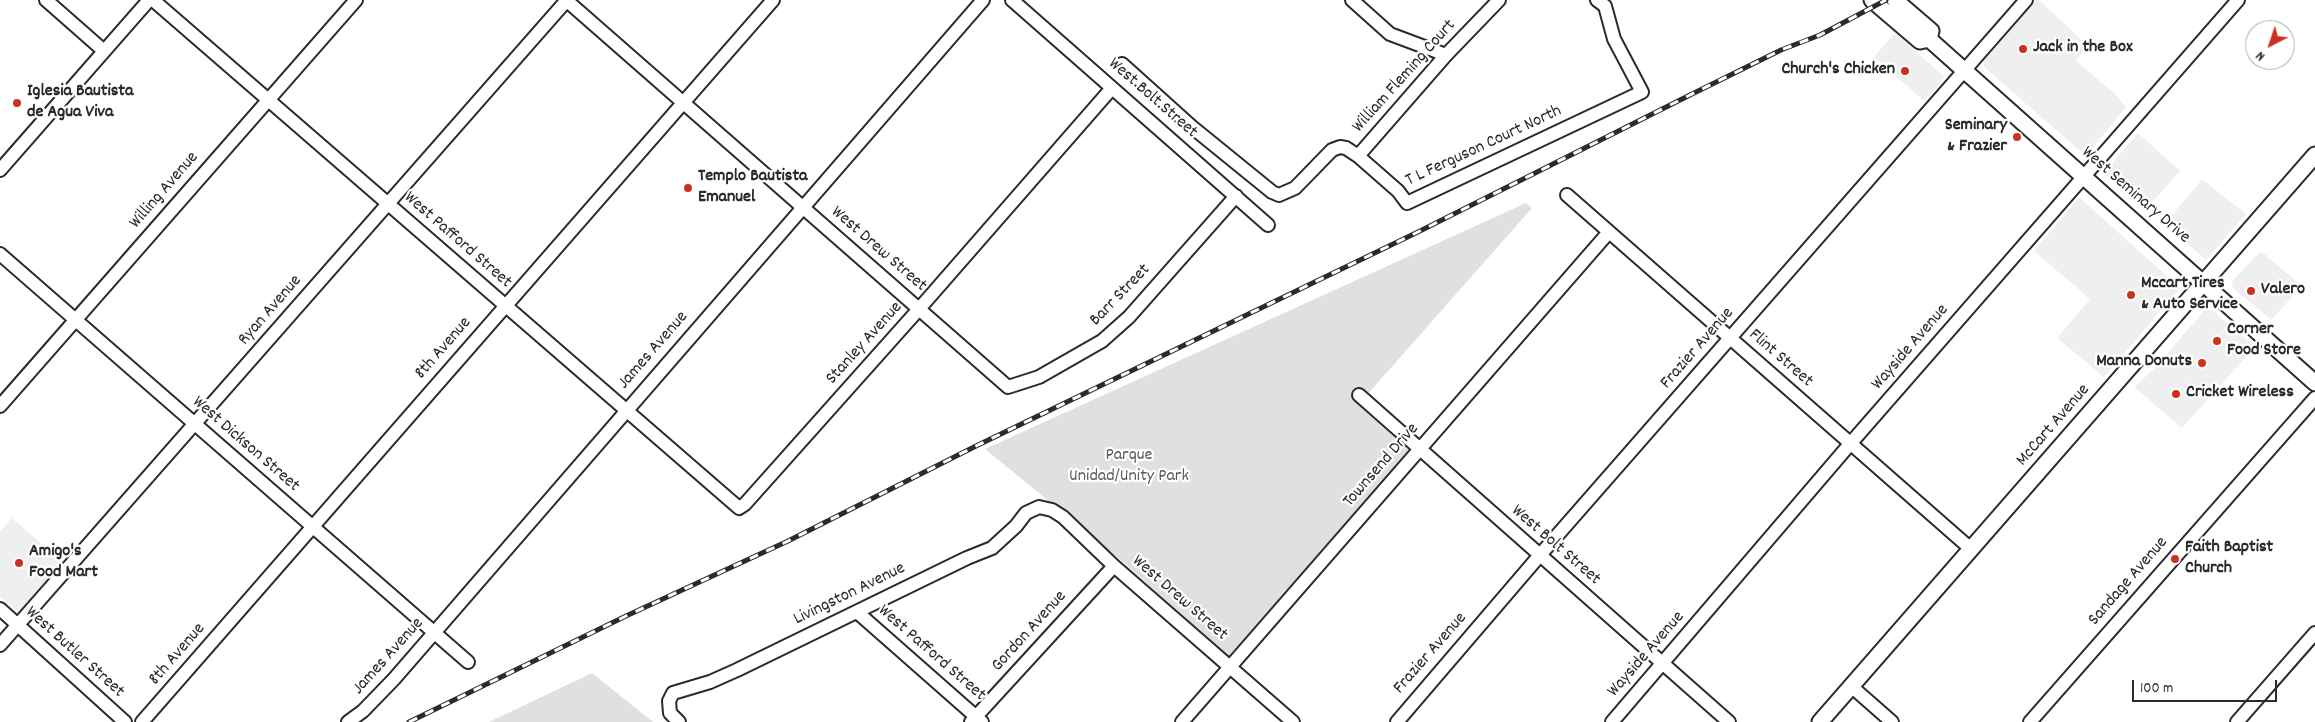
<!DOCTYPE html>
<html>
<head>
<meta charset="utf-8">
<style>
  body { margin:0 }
  #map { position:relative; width:2315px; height:722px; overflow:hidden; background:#fff; font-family:Dekko,sans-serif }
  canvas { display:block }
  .north { position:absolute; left:2245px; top:20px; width:50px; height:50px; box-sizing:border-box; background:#fff; border:1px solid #aaa; border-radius:50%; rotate:221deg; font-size:14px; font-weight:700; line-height:20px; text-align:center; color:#2b2b2b }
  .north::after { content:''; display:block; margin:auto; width:18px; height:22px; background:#c8321e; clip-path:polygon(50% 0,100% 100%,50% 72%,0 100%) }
  .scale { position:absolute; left:2132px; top:680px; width:145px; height:22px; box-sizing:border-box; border:2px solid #2b2b2b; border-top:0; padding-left:6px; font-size:15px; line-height:18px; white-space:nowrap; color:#2b2b2b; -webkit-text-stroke:4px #fff; paint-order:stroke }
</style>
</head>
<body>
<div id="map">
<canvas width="2315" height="722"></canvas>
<div class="north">N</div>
<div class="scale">100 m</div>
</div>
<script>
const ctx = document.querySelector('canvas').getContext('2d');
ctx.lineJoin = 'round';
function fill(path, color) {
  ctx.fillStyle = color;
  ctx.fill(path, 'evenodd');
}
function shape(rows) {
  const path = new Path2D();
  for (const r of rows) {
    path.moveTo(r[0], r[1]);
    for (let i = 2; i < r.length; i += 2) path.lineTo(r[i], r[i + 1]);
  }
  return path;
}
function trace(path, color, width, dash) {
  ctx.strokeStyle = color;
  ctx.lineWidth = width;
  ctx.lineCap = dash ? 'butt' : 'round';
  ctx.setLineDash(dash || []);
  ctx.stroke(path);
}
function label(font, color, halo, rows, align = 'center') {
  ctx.font = font + ' Dekko,sans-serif';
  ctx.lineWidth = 4.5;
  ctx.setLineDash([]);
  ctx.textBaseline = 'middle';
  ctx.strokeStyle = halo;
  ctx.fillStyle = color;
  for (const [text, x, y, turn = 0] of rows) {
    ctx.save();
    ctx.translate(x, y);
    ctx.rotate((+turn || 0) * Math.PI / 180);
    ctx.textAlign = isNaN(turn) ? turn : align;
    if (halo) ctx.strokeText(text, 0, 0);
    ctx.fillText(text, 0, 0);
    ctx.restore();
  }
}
fill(shape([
  [2036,0,2039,0,2088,46,2076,61,2113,92,2126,107,2086,156,1984,67,1984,61],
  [1895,33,1945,77,1924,101,1874,57],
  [2138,133,2180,171,2146,209,2104,173],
  [2202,179,2246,214,2206,260,2165,224],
  [2079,197,2180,288,2104,377,2057,338,2090,299,2034,251],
  [2261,251,2302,286,2271,320,2233,288,2232,281],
  [2205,310,2212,310,2255,347,2182,428,2134,387,2151,372],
  [12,518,62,562,18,612,0,597,0,532]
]), '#efefef');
fill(shape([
  [1526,203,1532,208,1358,405,1411,452,1230,658,1123,562,985,449],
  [592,673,653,722,489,722]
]), '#e0e0e0');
const minor = shape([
  [46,0,104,51],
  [153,0,739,508,745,504,919,309,1112,88],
  [566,0,1008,387,1039,377,1102,341,1129,317,1236,196],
  [1012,0,1268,225],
  [1352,0,1390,34,1446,55],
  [1122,64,1192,127,1272,192,1279,195,1295,188,1332,150,1340,147,1346,148,1358,156,1398,191,1407,203,1642,92,1614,39,1605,6,1597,0],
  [1358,156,1446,55,1499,0],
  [0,170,149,0],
  [1567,195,1971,549],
  [0,254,468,662],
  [1359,395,1729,722],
  [0,406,356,0],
  [0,609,125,722],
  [857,612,982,722],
  [0,645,567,0],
  [1851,686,1892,722],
  [142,722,773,0],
  [348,722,363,711,394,679,983,0],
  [679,722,670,713,669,701,673,693,710,682,737,670,967,558,992,548,1016,526,1026,513,1039,507,1052,510,1063,517,1114,566,1293,722],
  [971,722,1114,566],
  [1182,722,1609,232],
  [1397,722,1540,555,2026,0],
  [1612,722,1850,444,2238,0],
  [2030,722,2315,398],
  [2237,722,2315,633]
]);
const major = shape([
  [1872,0,1920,41,1929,39],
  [1895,0,1931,31,1929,39],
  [1929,39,2315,383],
  [1820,722,2315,155]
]);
trace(minor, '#2b2b2b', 16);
trace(major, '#2b2b2b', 19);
trace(minor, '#fff', 12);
trace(major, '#fff', 15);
const rail = shape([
  [409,722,626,616,788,541,976,446,1420,231,1688,96,1781,50,1820,35,1886,0]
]);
trace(rail, '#2b2b2b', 5);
trace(rail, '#fff', 3, [9]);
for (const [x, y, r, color] of [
  [2023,49,5,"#c8321e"],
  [1905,71,5,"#c8321e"],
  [17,103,5,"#c8321e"],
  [2017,137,5,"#c8321e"],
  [688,188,5,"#c8321e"],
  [2251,291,5,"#c8321e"],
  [2131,295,5,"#c8321e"],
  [2217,341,5,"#c8321e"],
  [2202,363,5,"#c8321e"],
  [2176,394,5,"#c8321e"],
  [2175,559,5,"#c8321e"],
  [19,563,5,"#c8321e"]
]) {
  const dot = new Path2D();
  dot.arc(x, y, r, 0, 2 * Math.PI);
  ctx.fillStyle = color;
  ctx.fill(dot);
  trace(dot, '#fff', 2);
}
label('bold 18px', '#2b2b2b', '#fff', [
  ["Jack in the Box",2033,49],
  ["Church's Chicken",1895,71,"right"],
  ["Iglesia Bautista",27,93],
  ["de Agua Viva",27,114],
  ["Seminary",2007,127,"right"],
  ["& Frazier",2007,148,"right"],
  ["Templo Bautista",698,178],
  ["Emanuel",698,199],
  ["Mccart Tires",2141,285],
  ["& Auto Service",2141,306],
  ["Valero",2261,291],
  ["Corner",2227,331],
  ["Food Store",2227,352],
  ["Manna Donuts",2192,363,"right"],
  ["Cricket Wireless",2186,394],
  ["Faith Baptist",2185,549],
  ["Church",2185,570],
  ["Amigo's",29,553],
  ["Food Mart",29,574]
], 'left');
label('18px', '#2b2b2b', '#fff', [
  ["William Fleming Court",1405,77,-48],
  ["West Bolt Street",1152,99,41],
  ["T L Ferguson Court North",1484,147,-25],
  ["Willing Avenue",165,191,-49],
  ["West Seminary Drive",2135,196,41],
  ["West Pafford Street",457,241,41],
  ["West Drew Street",878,250,41],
  ["Barr Street",1121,296,-46],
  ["Ryan Avenue",271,311,-49],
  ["Stanley Avenue",865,344,-48],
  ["Wayside Avenue",1911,348,-49],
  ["8th Avenue",444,349,-49],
  ["Frazier Avenue",1698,349,-49],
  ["James Avenue",654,351,-49],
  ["Flint Street",1780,359,41],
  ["McCart Avenue",2054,426,-49],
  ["West Dickson Street",245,445,41],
  ["Townsend Drive",1382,466,-49],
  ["West Bolt Street",1555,546,41],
  ["Sandage Avenue",2129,582,-49],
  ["Livingston Avenue",850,595,-26],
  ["West Drew Street",1179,599,41],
  ["Gordon Avenue",1030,632,-48],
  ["West Butler Street",74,653,42],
  ["West Pafford Street",931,654,41],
  ["Frazier Avenue",1431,654,-49],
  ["8th Avenue",178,655,-49],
  ["Wayside Avenue",1647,655,-49],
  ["James Avenue",389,657,-48]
]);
label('18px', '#585858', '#fff', [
  ["Parque",1129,457],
  ["Unidad/Unity Park",1129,478]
]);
</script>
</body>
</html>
